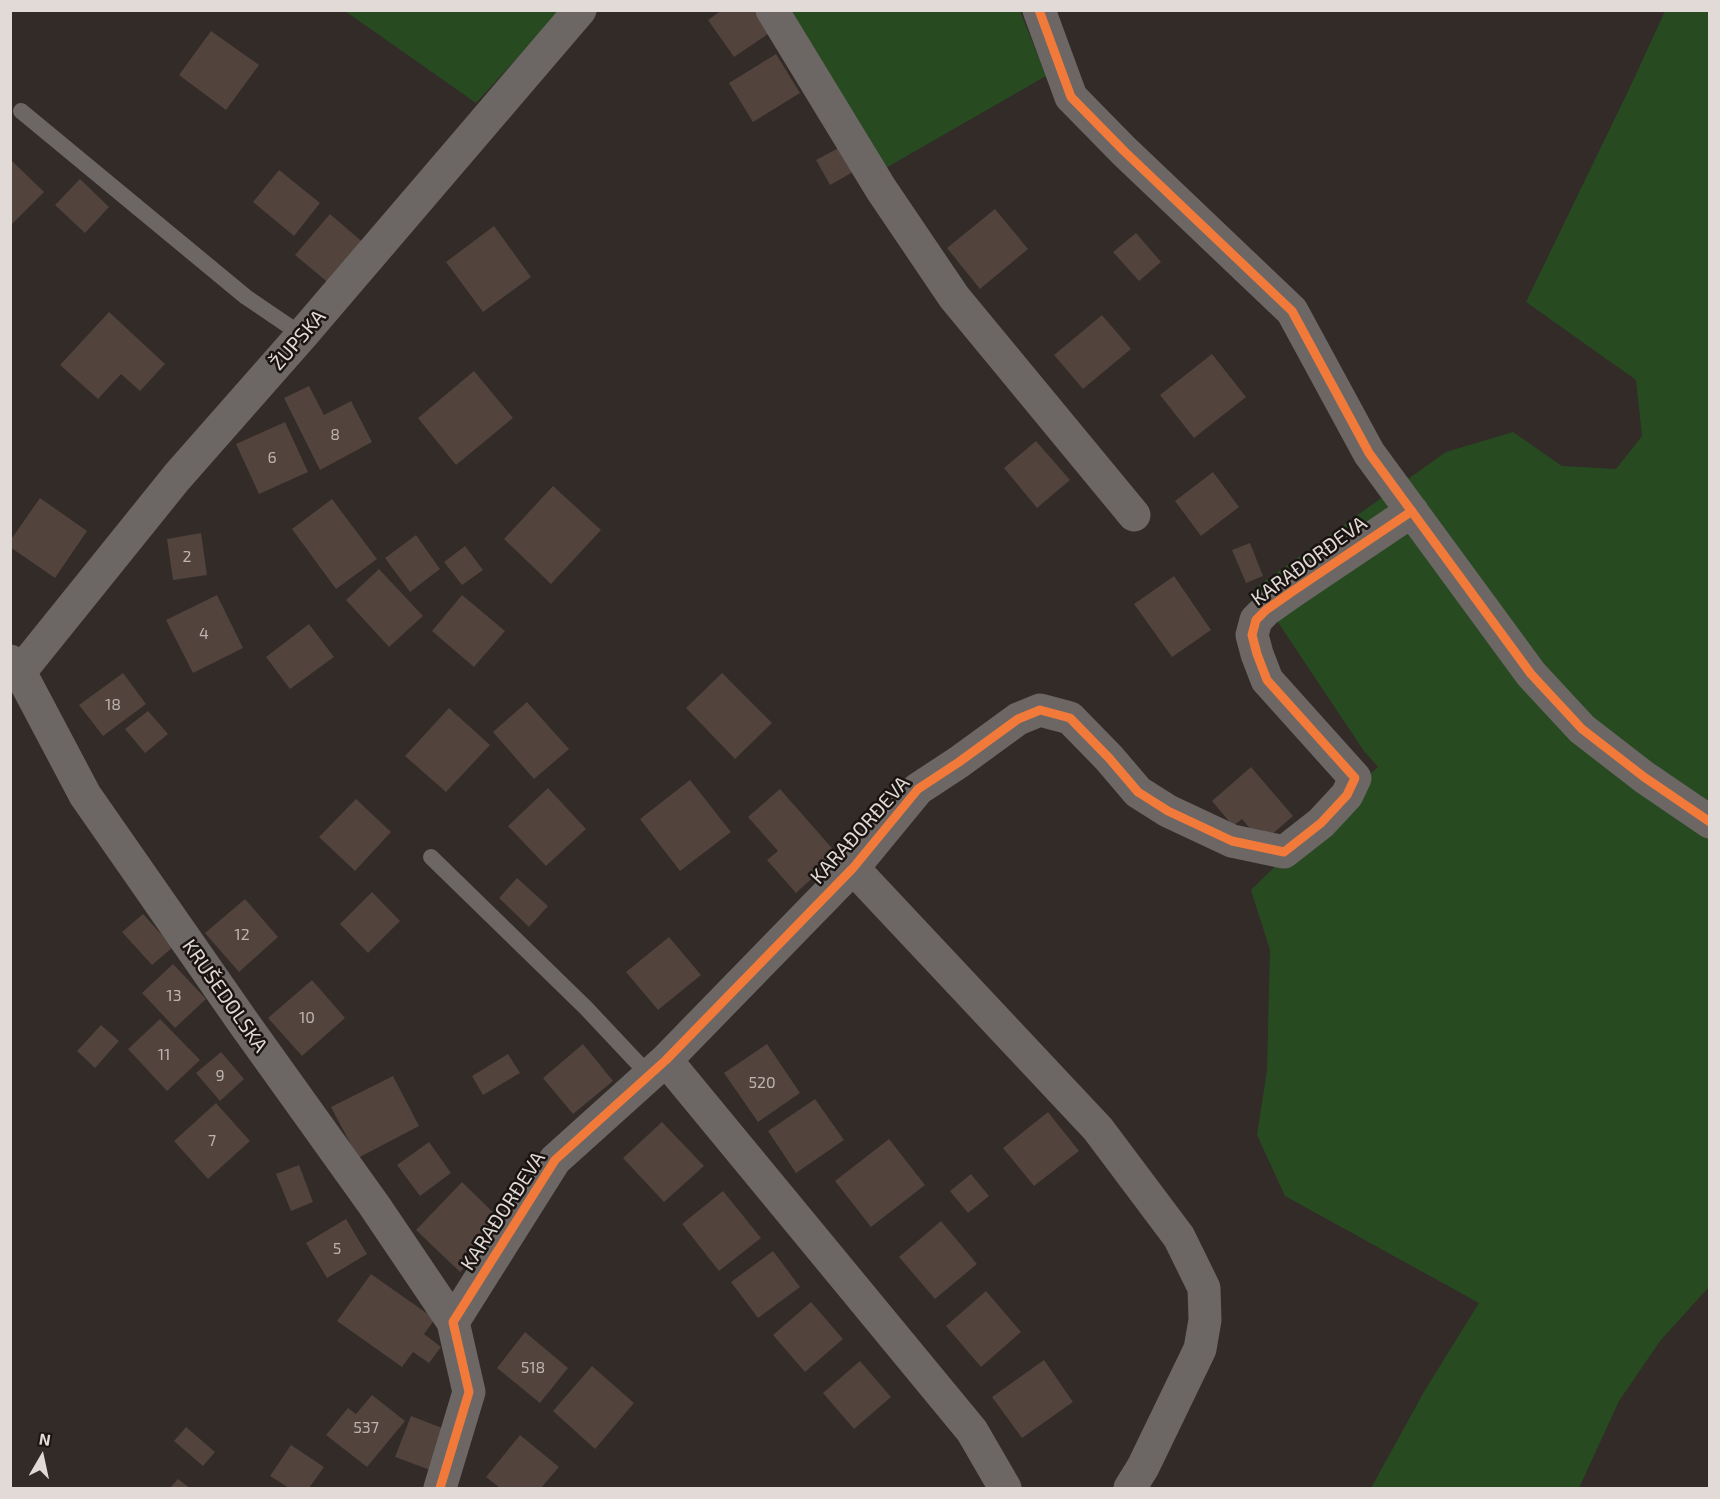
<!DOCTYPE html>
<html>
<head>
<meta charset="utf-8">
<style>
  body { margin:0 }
  #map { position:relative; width:1720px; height:1499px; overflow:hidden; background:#322b28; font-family:"Exo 2",sans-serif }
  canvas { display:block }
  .frame { position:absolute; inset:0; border:12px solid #e1dad6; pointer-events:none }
  .north { position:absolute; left:12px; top:1427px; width:60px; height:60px; -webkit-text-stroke:4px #191412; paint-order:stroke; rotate:9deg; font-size:16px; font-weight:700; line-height:24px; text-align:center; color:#e1dad6 }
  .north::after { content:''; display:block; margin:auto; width:21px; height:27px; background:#e1dad6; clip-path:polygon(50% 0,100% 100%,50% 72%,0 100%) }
</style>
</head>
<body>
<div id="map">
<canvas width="1720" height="1499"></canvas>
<div class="frame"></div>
<div class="north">N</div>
</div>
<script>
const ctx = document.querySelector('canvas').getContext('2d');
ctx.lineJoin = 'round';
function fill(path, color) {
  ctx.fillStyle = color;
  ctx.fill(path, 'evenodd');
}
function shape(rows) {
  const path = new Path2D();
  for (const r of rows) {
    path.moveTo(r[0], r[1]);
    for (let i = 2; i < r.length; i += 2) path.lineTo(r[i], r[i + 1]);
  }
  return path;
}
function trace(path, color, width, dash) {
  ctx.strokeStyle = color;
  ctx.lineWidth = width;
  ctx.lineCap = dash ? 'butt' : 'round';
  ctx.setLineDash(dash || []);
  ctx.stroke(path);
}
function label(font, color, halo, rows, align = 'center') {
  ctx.font = font + ' "Exo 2",sans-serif';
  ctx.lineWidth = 5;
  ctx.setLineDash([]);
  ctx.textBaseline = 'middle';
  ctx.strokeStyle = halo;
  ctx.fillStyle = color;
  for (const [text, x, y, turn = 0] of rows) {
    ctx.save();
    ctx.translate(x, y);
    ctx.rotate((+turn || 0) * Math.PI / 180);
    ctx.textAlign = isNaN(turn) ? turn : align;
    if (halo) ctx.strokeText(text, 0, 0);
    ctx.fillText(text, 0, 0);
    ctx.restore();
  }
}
fill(shape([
  [345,11,560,11,476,103],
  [784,11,1020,11,1046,76,884,169],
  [1665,11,1709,11,1709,1287,1660,1341,1619,1401,1579,1488,1371,1488,1425,1390,1479,1303,1285,1196,1257,1135,1267,1070,1270,950,1251,890,1347,795,1378,767,1364,751,1255,588,1446,452,1513,432,1562,466,1616,469,1642,436,1636,380,1526,302,1632,83]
]), '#284a21');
fill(shape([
  [722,10,757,10,771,32,734,57,708,20],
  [211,31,259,65,226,110,179,75],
  [776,54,800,93,753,122,729,83],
  [846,144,860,168,830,185,816,160],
  [10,159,44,192,10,226],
  [279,170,320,203,294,236,253,202],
  [80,179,109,207,85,233,55,205],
  [995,209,1028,249,980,289,947,248],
  [330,214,366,245,331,285,295,255],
  [494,226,531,277,483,312,446,262],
  [1136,233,1161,262,1139,281,1113,252],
  [109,312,165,364,140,391,121,374,98,399,60,365],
  [1102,315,1131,349,1083,389,1054,355],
  [1212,354,1246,397,1194,438,1160,395],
  [474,371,513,418,456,465,418,418],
  [309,386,324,415,351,401,372,442,320,470,284,398],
  [285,422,308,472,259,494,236,444],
  [1036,441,1070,480,1037,508,1004,468],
  [1213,472,1239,507,1201,536,1175,501],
  [553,486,601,530,551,584,504,539],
  [40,498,87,531,55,578,10,547,10,541],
  [332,499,377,559,336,589,292,529],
  [201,533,207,575,173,580,167,539],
  [416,535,440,569,410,592,385,558],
  [1250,543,1263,576,1246,583,1232,550],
  [465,546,483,570,462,585,444,562],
  [379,569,423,616,389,647,346,600],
  [1174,576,1211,630,1172,657,1134,604],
  [217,595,243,648,193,673,166,620],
  [462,595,505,631,474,667,432,631],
  [309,624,334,657,290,689,266,657],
  [123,673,146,704,103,736,79,705],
  [722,673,772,723,735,759,686,708],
  [527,702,569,749,534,779,493,732],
  [449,708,490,745,446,792,405,756],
  [148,711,168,734,145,753,125,729],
  [1251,767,1293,816,1262,843,1242,819,1233,826,1212,801],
  [690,780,731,832,680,871,640,819],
  [548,788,586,829,546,866,508,826],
  [780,789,838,855,796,893,767,860,778,851,748,817],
  [356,799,391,832,355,871,319,837],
  [517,878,548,906,529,927,499,898],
  [372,892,400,921,368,953,340,924],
  [245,899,278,937,239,972,205,933],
  [143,914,173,947,152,965,122,932],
  [669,937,701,975,658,1010,626,972],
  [173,964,206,999,175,1028,142,993],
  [312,980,345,1018,302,1056,268,1018],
  [160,1019,200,1060,167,1091,128,1049],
  [101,1025,119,1041,95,1068,77,1051],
  [583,1044,613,1081,573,1114,543,1078],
  [767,1044,800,1093,758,1122,724,1073],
  [221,1052,244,1079,220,1101,196,1073],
  [508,1054,520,1073,483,1095,472,1076],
  [393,1076,419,1126,358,1158,331,1107],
  [815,1099,844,1140,796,1173,768,1131],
  [216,1103,250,1141,208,1179,174,1141],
  [1048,1112,1079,1151,1034,1186,1003,1148],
  [662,1122,704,1166,664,1202,623,1158],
  [889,1139,925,1185,871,1227,835,1181],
  [429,1142,451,1173,420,1196,397,1165],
  [299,1165,313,1202,291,1211,276,1174],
  [971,1174,989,1196,968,1213,950,1191],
  [462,1182,506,1225,460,1272,416,1230],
  [723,1191,761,1238,719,1271,682,1224],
  [346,1219,367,1254,327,1278,306,1243],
  [941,1221,977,1264,935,1299,899,1257],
  [773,1251,800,1287,758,1318,731,1282],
  [371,1274,435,1319,424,1334,441,1347,429,1363,413,1352,402,1367,337,1321],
  [986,1291,1021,1332,981,1367,946,1326],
  [811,1302,843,1339,805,1372,773,1335],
  [525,1332,568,1368,540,1403,497,1368],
  [1044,1360,1073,1402,1022,1438,992,1397],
  [860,1361,891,1397,854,1429,823,1393],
  [592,1366,634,1403,595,1449,553,1411],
  [372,1395,405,1421,367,1467,326,1435,348,1408,356,1414],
  [411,1416,445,1429,430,1470,395,1457],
  [186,1427,215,1452,203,1466,174,1441],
  [520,1435,559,1467,541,1488,500,1488,486,1477],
  [291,1445,324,1467,309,1488,289,1488,270,1476],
  [178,1479,190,1488,170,1488]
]), '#52433c');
trace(shape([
  [21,111,246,297,302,335],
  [431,857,586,1008,649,1075]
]), '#6c6664', 16);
trace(shape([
  [772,10,881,189,954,297,1134,515],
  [1039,10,1071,97,1124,151,1292,311,1369,453,1531,674,1582,729,1644,777,1710,822],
  [10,661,20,672,85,795,243,1022,374,1205,453,1322],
  [20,672,177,477,302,335,580,10],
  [853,868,1098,1129,1179,1237,1204,1288,1205,1320,1200,1349,1143,1467,1130,1488],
  [666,1060,972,1431,1005,1488],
  [440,1488,469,1392,453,1322,555,1160,666,1060,853,868,918,789,959,762,1018,719,1040,710,1070,718,1109,758,1138,792,1168,811,1232,841,1284,852,1321,823,1347,795,1355,778,1267,680,1257,654,1252,635,1256,620,1266,610,1293,591,1412,511]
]), '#6c6664', 33);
trace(shape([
  [1039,10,1071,97,1124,151,1292,311,1369,453,1531,674,1582,729,1644,777,1710,822],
  [440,1488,469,1392,453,1322,555,1160,666,1060,853,868,918,789,959,762,1018,719,1040,710,1070,718,1109,758,1138,792,1168,811,1232,841,1284,852,1321,823,1347,795,1355,778,1267,680,1257,654,1252,635,1256,620,1266,610,1293,591,1412,511]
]), '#f17a3a', 9);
label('16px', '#bdb4b0', null, [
  ["8",335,435],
  ["6",272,458],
  ["2",187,557],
  ["4",204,634],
  ["18",113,705],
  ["12",242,935],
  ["13",174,996],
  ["10",307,1018],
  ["11",164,1055],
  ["9",220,1076],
  ["520",762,1083],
  ["7",212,1141],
  ["5",337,1249],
  ["518",533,1368],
  ["537",366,1428]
]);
label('20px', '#e1dad6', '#191412', [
  ["ŽUPSKA",298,340,-49],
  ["KARAĐORĐEVA",1309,561,-36],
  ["KARAĐORĐEVA",860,830,-48],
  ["KRUŠEDOLSKA",225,996,55],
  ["KARAĐORĐEVA",503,1211,-57]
]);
</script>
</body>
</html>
